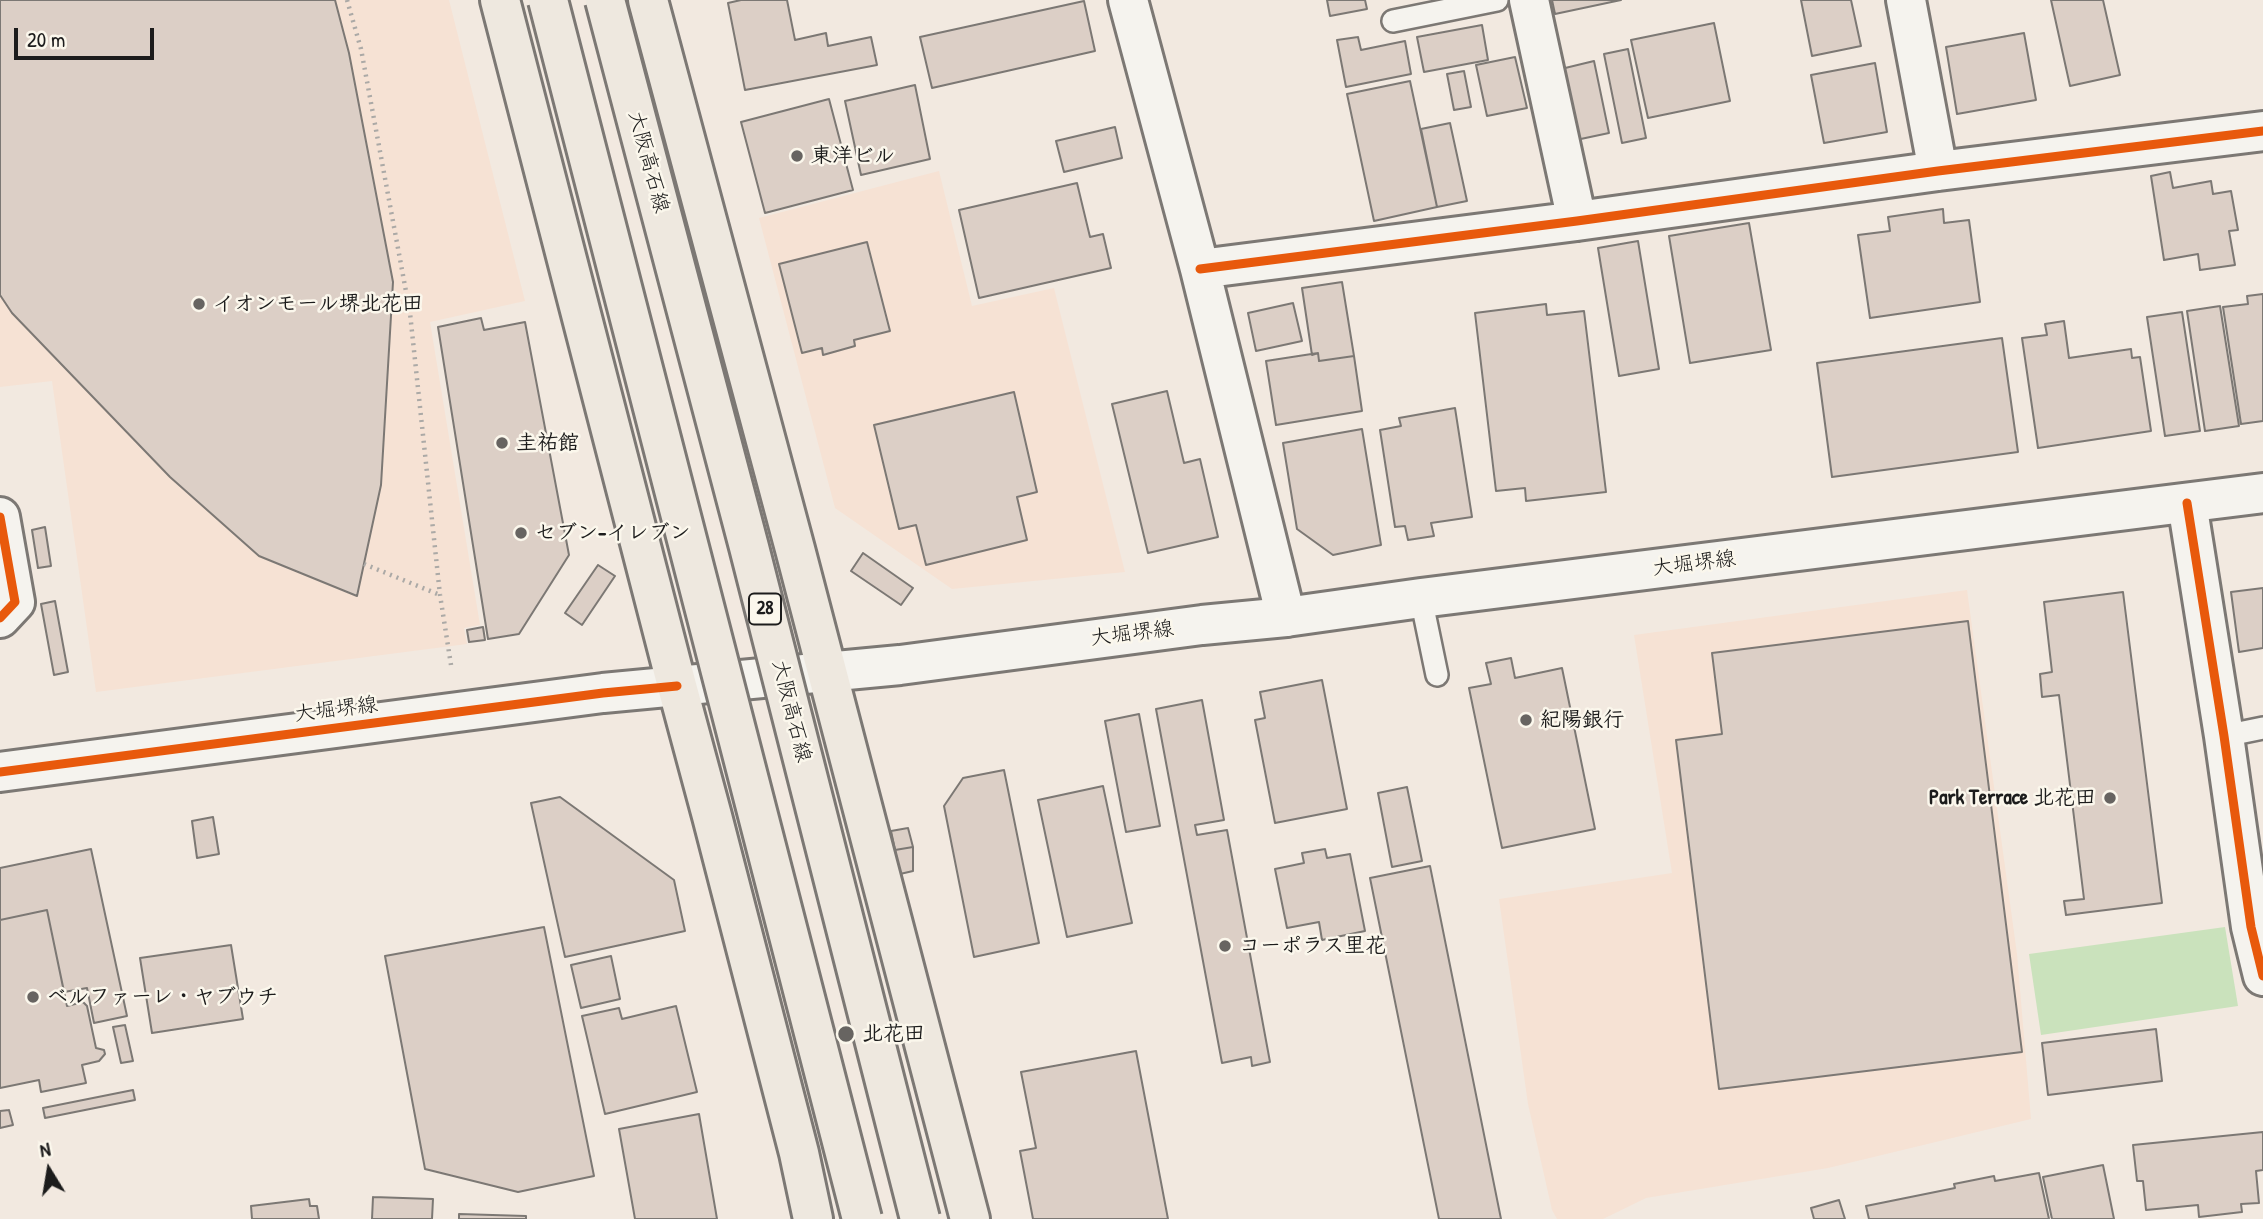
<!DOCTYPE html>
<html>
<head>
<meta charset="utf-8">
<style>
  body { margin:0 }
  #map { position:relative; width:2263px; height:1219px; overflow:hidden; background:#f2e9e0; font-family:"Patrick Hand",sans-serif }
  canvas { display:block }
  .north { position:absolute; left:14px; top:1135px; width:70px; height:70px; -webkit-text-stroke:5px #fbf7ec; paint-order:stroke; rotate:349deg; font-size:19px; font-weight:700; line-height:28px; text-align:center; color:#1c1c1c }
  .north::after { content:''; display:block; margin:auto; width:24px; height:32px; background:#1c1c1c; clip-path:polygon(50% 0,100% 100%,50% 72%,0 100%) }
  .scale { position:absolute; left:14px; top:28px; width:140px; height:32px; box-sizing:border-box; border:4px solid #1c1c1c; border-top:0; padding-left:9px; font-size:21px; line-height:24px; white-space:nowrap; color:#1c1c1c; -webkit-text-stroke:5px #fbf7ec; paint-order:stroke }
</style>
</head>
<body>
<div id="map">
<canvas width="2263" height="1219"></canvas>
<div class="north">N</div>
<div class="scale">20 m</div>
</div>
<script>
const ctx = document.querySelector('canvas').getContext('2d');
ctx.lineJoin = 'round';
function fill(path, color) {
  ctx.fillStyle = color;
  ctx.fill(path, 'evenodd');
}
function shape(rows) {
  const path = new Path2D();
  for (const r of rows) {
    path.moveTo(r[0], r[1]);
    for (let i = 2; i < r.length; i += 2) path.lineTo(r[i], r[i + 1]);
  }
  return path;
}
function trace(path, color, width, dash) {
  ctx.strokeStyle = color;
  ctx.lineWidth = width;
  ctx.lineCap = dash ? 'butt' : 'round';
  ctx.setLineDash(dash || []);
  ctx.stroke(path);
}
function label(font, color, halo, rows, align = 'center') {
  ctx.font = font + ' "Patrick Hand","Klee One",sans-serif';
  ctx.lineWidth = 5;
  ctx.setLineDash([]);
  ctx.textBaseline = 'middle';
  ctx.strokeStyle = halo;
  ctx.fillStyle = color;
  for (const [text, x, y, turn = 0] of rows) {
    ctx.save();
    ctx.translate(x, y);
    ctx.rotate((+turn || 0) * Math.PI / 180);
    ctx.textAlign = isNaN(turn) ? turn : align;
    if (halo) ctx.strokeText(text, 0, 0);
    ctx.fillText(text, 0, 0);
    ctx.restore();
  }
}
fill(shape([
  [0,0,449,0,525,301,430,322,480,625,464,628,467,644,96,692,52,381,0,387],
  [939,171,972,306,1054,288,1125,572,952,589,835,508,759,218],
  [1967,590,2017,954,2031,1119,1828,1168,1646,1198,1603,1219,1557,1219,1552,1210,1528,1104,1499,899,1672,873,1634,635]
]), '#f6e2d4');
fill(shape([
  [2225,927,2238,1006,2041,1035,2029,954]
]), '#cae2bc');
const building = shape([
  [0,0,335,0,349,53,393,282,381,485,357,596,259,556,170,477,12,313,0,295,0,0],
  [741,0,787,0,795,40,826,33,828,46,871,37,877,65,745,90,728,3,741,0],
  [1327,0,1365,0,1367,9,1330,16,1327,0],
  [1552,0,1621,0,1555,14,1552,0],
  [1801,0,1851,0,1861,46,1812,56,1801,0],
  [2051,0,2103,0,2120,75,2070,86,2051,0],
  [1084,1,1095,51,932,88,920,37,1084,1],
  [1714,23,1730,101,1648,118,1631,40,1714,23],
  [1482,25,1488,60,1424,72,1417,37,1482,25],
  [2024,33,2036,100,1957,114,1946,47,2024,33],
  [1358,37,1361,50,1405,41,1411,74,1346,87,1337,40,1358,37],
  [1628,49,1646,138,1622,143,1604,54,1628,49],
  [1515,57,1527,108,1487,116,1476,65,1515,57],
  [1594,61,1609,133,1576,140,1561,69,1594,61],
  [1875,63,1887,132,1824,143,1811,75,1875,63],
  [1464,71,1471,107,1454,110,1447,74,1464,71],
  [1410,81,1437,207,1374,221,1347,94,1410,81],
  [915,85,930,159,861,175,845,101,915,85],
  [829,99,853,190,765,213,741,122,829,99],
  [1450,123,1467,201,1437,207,1421,129,1450,123],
  [1115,127,1122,158,1064,172,1056,141,1115,127],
  [2170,172,2173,188,2211,181,2213,194,2231,191,2238,230,2229,231,2235,265,2200,270,2198,254,2164,260,2151,176,2170,172],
  [1077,183,1090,237,1103,234,1111,268,979,298,959,210,1077,183],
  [1943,209,1944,223,1969,220,1980,302,1870,318,1858,235,1890,231,1888,217,1943,209],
  [1749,223,1771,350,1690,363,1669,236,1749,223],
  [1638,241,1659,369,1619,376,1598,248,1638,241],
  [867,242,890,331,854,340,855,346,823,355,822,348,802,353,779,264,867,242],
  [1342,282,1354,356,1319,361,1318,353,1312,355,1302,288,1342,282],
  [2263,294,2263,421,2241,424,2223,307,2248,304,2247,296,2263,294],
  [1293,303,1302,341,1256,351,1248,313,1293,303],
  [1546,304,1547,315,1584,311,1606,492,1526,501,1525,488,1496,491,1475,313,1546,304],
  [2220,306,2239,426,2205,431,2187,311,2220,306],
  [2182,312,2200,431,2165,436,2147,317,2182,312],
  [481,318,484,330,525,322,569,555,519,634,488,639,438,327,481,318],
  [2064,321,2069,358,2131,349,2132,358,2140,357,2151,431,2038,448,2022,338,2047,335,2045,324,2064,321],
  [2002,338,2018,452,1832,477,1817,363,2002,338],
  [1318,353,1319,361,1354,356,1362,411,1276,425,1266,361,1318,353],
  [1167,391,1184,463,1200,459,1218,537,1148,553,1112,404,1167,391],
  [1014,392,1037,492,1017,497,1027,540,926,565,916,525,899,529,874,425,1014,392],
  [1455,408,1472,517,1431,523,1434,536,1408,540,1405,526,1395,527,1380,430,1401,426,1399,418,1455,408],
  [1362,429,1381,545,1333,555,1297,529,1283,443,1362,429],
  [45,527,51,566,38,568,32,530,45,527],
  [863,553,913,588,901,605,851,571,863,553],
  [598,565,615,576,582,625,565,613,598,565],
  [2263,588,2263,648,2239,652,2231,592,2263,588],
  [2123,592,2162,903,2066,915,2064,901,2084,899,2059,695,2042,697,2040,674,2052,672,2044,602,2123,592],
  [55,601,68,672,54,675,41,604,55,601],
  [1968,621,2022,1052,1719,1089,1676,740,1722,734,1712,653,1968,621],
  [483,627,485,640,469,642,467,630,483,627],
  [1511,658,1515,678,1562,668,1595,829,1502,848,1469,688,1491,684,1486,663,1511,658],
  [1322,680,1347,809,1275,823,1255,720,1265,718,1260,692,1322,680],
  [1202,700,1224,820,1195,825,1197,835,1227,830,1270,1062,1252,1066,1251,1057,1222,1063,1156,709,1202,700],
  [1139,714,1160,826,1126,832,1105,721,1139,714],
  [1004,770,1039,943,974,957,944,806,963,778,1004,770],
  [1103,786,1132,923,1067,937,1038,800,1103,786],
  [1407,787,1422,861,1392,867,1378,793,1407,787],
  [560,797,674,880,685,931,565,957,531,803,560,797],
  [213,817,219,854,197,858,192,821,213,817],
  [908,828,913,847,895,850,891,831,908,828],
  [913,847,913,871,900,874,895,850,913,847],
  [91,849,127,1016,94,1023,87,988,64,992,47,910,0,920,0,868,91,849],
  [1325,849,1327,858,1350,854,1365,931,1322,940,1319,922,1287,928,1275,869,1304,863,1302,853,1325,849],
  [1430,866,1501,1219,1439,1219,1370,878,1430,866],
  [47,910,67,1006,83,1002,87,1006,96,1048,104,1050,105,1054,99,1061,82,1065,86,1083,41,1092,39,1080,0,1088,0,920,47,910],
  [544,927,594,1176,518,1192,425,1169,385,956,544,927],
  [231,945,243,1019,152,1033,140,958,231,945],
  [611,956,620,999,581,1008,571,965,611,956],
  [676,1006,697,1092,605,1114,582,1016,619,1008,622,1019,676,1006],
  [125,1025,133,1061,121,1063,113,1027,125,1025],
  [2156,1029,2162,1081,2048,1095,2042,1043,2156,1029],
  [1136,1051,1168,1219,1033,1219,1020,1151,1036,1148,1021,1072,1136,1051],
  [133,1090,135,1100,45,1118,43,1108,133,1090],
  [9,1110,13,1125,0,1128,0,1111,9,1110],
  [699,1114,717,1219,635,1219,619,1129,699,1114],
  [2263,1132,2263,1170,2256,1171,2259,1203,2241,1204,2242,1212,2199,1217,2198,1205,2146,1210,2143,1181,2137,1181,2133,1145,2263,1132],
  [2103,1165,2114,1219,2052,1219,2043,1177,2103,1165],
  [2039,1173,2049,1219,1869,1219,1866,1206,1955,1188,1954,1184,1994,1176,1995,1181,2039,1173],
  [373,1197,433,1199,432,1219,372,1219,373,1197],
  [309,1199,310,1206,317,1206,319,1219,252,1219,251,1206,309,1199],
  [1839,1200,1845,1219,1814,1219,1811,1208,1839,1200],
  [459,1214,526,1216,526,1219,459,1219,459,1214]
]);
fill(building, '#dccfc6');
trace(building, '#7c7874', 2);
const service = shape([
  [1393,21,1497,0],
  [1421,598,1437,675],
  [2224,736,2263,728]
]);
const minor = shape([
  [1128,0,1200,269,1286,617],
  [1529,0,1577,221],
  [1906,0,1938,171],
  [1200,269,1577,221,1938,171,2263,131],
  [2187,503,2224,736,2251,927,2263,976],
  [0,517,15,602,0,618]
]);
const secondary = shape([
  [0,772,603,693,900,665,1202,625,1286,617,1421,598,2263,493]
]);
const primary = shape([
  [500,0,677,686,712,816,799,1153,813,1219],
  [648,0,795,549,970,1219]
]);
trace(service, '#7c7874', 26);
trace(minor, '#7c7874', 44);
trace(secondary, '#7c7874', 44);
trace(primary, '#7c7874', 44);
trace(shape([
  [347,0,361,49,410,313,440,595,451,665],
  [364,564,440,595]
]), '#aba9a6', 4.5, [2, 5]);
trace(service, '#f5f3ee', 21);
trace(minor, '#f5f3ee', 38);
trace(secondary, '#f5f3ee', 38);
trace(primary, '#eee8df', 38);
const primaryBridge = shape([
  [548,0,862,1219],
  [605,0,749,547,920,1219]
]);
trace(primaryBridge, '#7c7874', 44, []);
trace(primaryBridge, '#eee8df', 38);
trace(shape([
  [1200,269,1577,221,1938,171,2263,131],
  [2187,503,2224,736,2251,927,2263,976],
  [0,517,15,602,0,618],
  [0,772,603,693,677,686]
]), '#e8590c', 9);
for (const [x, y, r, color] of [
  [797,156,7,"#676461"],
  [199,304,7,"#676461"],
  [502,443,7,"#676461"],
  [521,533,7,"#676461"],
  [1526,720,7,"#676461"],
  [2110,798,7,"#676461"],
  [1225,946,7,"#676461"],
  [33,997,7,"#676461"],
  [846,1034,9,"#676461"]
]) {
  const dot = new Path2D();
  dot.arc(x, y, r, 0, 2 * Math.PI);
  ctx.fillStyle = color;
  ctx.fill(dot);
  trace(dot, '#fbf7ec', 2.5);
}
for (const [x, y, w] of [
  [765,609,32]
]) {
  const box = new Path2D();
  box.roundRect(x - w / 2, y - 15.5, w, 31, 5);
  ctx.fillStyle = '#fbf7ec';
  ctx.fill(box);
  trace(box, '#1c1c1c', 2);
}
label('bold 19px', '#1c1c1c', null, [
  ["28",765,609]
]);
label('bold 21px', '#1c1c1c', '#fbf7ec', [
  ["東洋ビル",811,156],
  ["イオンモール堺北花田",213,304],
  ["圭祐館",516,443],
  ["セブン-イレブン",535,533],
  ["紀陽銀行",1540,720],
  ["Park Terrace 北花田",2096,798,"right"],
  ["コーポラス里花",1239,946],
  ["ベルファーレ・ヤブウチ",47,997],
  ["北花田",862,1034]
], 'left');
label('21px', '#1c1c1c', '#fbf7ec', [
  ["大阪高石線",648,162,75],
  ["大堀堺線",1694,564,-7],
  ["大堀堺線",1132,634,-7],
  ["大堀堺線",336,710,-7],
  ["大阪高石線",791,711,76]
]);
</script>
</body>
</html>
